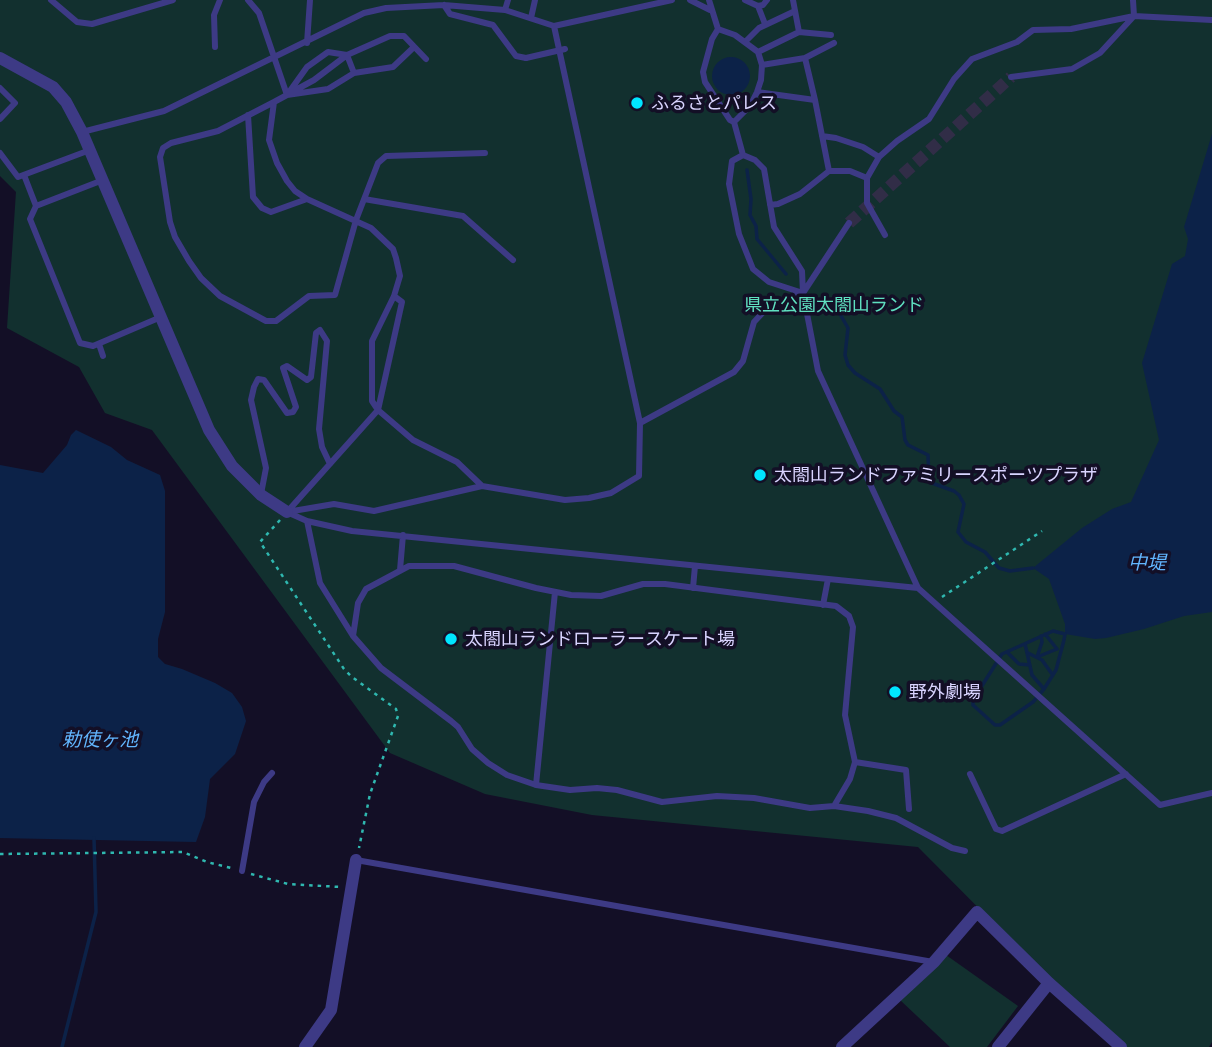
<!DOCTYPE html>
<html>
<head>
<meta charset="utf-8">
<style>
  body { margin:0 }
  canvas { display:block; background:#130f26 }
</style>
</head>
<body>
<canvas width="1212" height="1047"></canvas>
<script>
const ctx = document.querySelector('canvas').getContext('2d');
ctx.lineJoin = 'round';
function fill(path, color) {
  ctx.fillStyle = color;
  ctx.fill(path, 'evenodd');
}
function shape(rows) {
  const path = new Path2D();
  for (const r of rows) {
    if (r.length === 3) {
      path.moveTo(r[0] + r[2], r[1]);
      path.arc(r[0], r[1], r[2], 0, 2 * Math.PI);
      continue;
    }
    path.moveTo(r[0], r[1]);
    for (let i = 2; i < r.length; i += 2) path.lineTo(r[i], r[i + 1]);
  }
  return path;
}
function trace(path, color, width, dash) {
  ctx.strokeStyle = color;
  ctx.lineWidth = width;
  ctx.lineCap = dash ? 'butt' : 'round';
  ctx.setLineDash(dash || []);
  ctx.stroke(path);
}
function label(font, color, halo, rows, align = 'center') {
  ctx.font = font + ' Barlow,"Noto Sans JP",sans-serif';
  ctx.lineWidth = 7;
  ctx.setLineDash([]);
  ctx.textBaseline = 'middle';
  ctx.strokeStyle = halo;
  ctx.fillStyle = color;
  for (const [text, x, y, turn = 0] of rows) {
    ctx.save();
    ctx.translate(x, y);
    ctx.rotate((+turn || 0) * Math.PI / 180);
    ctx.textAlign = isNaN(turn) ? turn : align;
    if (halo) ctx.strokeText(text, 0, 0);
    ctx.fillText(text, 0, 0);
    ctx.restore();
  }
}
fill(shape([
  [0,0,1212,0,1212,1042,1209,1047,1126,1047,1052,982,918,847,592,815,485,794,390,753,152,430,105,413,79,367,7,328,16,192,0,176],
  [946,955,1018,1006,987,1047,950,1047,900,1000]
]), '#12302f');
fill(shape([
  [731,76,19],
  [1212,134,1212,612,1184,616,1144,629,1106,638,1095,639,1065,634,1065,624,1049,579,1033,568,1082,528,1112,509,1131,502,1159,440,1142,363,1172,264,1185,256,1188,239,1184,227],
  [76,430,111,447,127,460,160,475,165,491,165,612,158,639,158,657,165,664,182,669,215,683,232,693,242,707,246,721,235,754,210,779,205,817,196,842,0,838,0,465,43,473,67,445,71,435]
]), '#0c2248');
trace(shape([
  [747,170,751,199,750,215,756,226,757,239,786,274],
  [840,314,848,328,845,355,848,365,855,373,880,389,894,411,902,417,905,440,908,445,928,455,929,482,954,491,959,495,964,504,958,532,966,542,985,552,999,568,1010,571,1033,568],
  [1053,631,1065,634,1064,640,1056,670,1044,689,1033,702,1000,725,995,725,973,705,973,700,1002,654,1053,631],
  [1041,636,1042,642,1037,657,1057,649,1045,634],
  [1025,644,1032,675,1044,689],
  [1007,652,1019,664,1030,665],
  [1028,653,1042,660,1052,674],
  [62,1047,96,912,94,838]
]), '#0c2248', 3.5);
trace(shape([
  [849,223,1011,77]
]), '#312d47', 12, [12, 6]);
trace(shape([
  [280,520,260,542,344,669,352,677,396,709,398,716,370,794,359,848],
  [942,597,1042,531],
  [0,854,183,852,207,862,235,869],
  [251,874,288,884,341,887]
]), '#2fb8b0', 2.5, [3.5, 5]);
trace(shape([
  [51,0,77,22,92,24,173,0],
  [248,0,259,13,287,95,274,102,269,140,277,163,287,181,295,191,307,199,371,228,393,249,396,258,400,276,394,296,372,341,372,401,378,410,413,440,457,462,482,486],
  [690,0,710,10],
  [709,0,718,29,735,35,758,52,762,65,761,80,757,92,750,106,734,122,743,155,755,160,764,169,774,227,802,271,803,293,818,371,918,588,1160,805,1212,793],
  [745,0,758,6,765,24],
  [444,5,450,14,493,25,516,56,526,58],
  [758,6,763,5,767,0],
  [505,10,508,0],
  [531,18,535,0],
  [554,26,640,423],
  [718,29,712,39,703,72,705,82,730,120,734,122],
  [799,32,831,35],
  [746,41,759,28,795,11],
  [307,43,310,0],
  [215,47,214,15,220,0],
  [414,47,393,67,354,73,328,89,287,95,307,67,328,52,347,55,390,36,404,36,426,59],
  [758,52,799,32,793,0],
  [805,58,815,100],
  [762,65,805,58,834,43],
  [1011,77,1072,69,1100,53,1134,16,1133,0],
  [0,88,15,103,0,119],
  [292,92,314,80,347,55,354,73],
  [757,92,815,100,829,171,800,194,778,204,770,205],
  [274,102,218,131,171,143,163,148,160,157,170,222,175,237,189,261,201,278,220,296,266,321,276,321,309,296,335,295,356,220,378,163,386,156,485,153],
  [248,115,253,197,262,208,271,212,307,199],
  [82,132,164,111,364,13,386,8,444,5,505,10,554,26,672,0],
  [822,136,836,138,863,147,879,157,897,141,929,119,954,79,972,59,1017,42,1033,30,1071,29,1134,16,1212,20],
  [0,153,18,177,90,150],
  [743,155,732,161,729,184,739,234,753,269,769,282,803,293],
  [829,171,850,171,867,178,879,157],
  [24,175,36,206,103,180],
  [867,178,867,203,885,235],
  [364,199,463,216,513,260],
  [36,206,30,219,80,343,93,346,161,317],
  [99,344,103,356],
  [261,494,266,468,251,400,254,387,258,379,264,380,287,413,293,412,296,407,283,368,287,366,307,380,311,377,316,333,320,330,327,341,319,429,322,447,330,464],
  [287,512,334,504,374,511,482,486,565,500,589,498,611,493,639,476,640,423,734,372,743,361,754,322,768,307,803,293,849,223],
  [287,512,378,410,402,302,394,296],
  [289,513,307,521,352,531,918,588],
  [307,521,320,583,353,636,381,668,451,721,458,727,472,749,488,763,507,775,536,785,570,790,597,788,617,790,662,802,717,796,754,798,810,808,834,806,868,811,896,818,952,848,965,851],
  [400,570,403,535],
  [693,588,695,566],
  [823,605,828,579],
  [353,636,358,603,366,589,409,566,454,566,536,588,571,595,601,596,643,584,665,584,836,606,849,616,853,627,845,715,855,762,850,779,834,806],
  [855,762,906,770,909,809],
  [970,774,996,829,1002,831,1126,774],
  [536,785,555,592],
  [356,860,933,962],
  [242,871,254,802,264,782,272,773]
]), '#3d3a85', 6);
trace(shape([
  [0,58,53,87,66,102,82,132,209,430,232,466,261,495,287,512],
  [305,1047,331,1010,356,860],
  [842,1047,934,962,977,912,1049,983,1121,1047],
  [998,1047,1049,983]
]), '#3d3a85', 12);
trace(shape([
  [526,58,565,49]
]), '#3d3a85', 6);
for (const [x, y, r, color] of [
  [637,103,7,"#00e5ff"],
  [760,475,7,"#00e5ff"],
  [451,639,7,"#00e5ff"],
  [895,692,7,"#00e5ff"]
]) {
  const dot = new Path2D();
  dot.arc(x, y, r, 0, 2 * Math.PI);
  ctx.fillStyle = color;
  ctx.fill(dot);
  trace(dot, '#130f26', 2.5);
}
label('18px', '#d9d4ff', '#130f26', [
  ["ふるさとパレス",651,103],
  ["太閤山ランドファミリースポーツプラザ",774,475],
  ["太閤山ランドローラースケート場",465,639],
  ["野外劇場",909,692]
], 'left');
label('18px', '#5fe0c0', '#130f26', [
  ["県立公園太閤山ランド",834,305]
]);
label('italic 19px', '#62b6ff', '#130f26', [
  ["中堤",1147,563],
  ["勅使ヶ池",100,740]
]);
</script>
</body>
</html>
